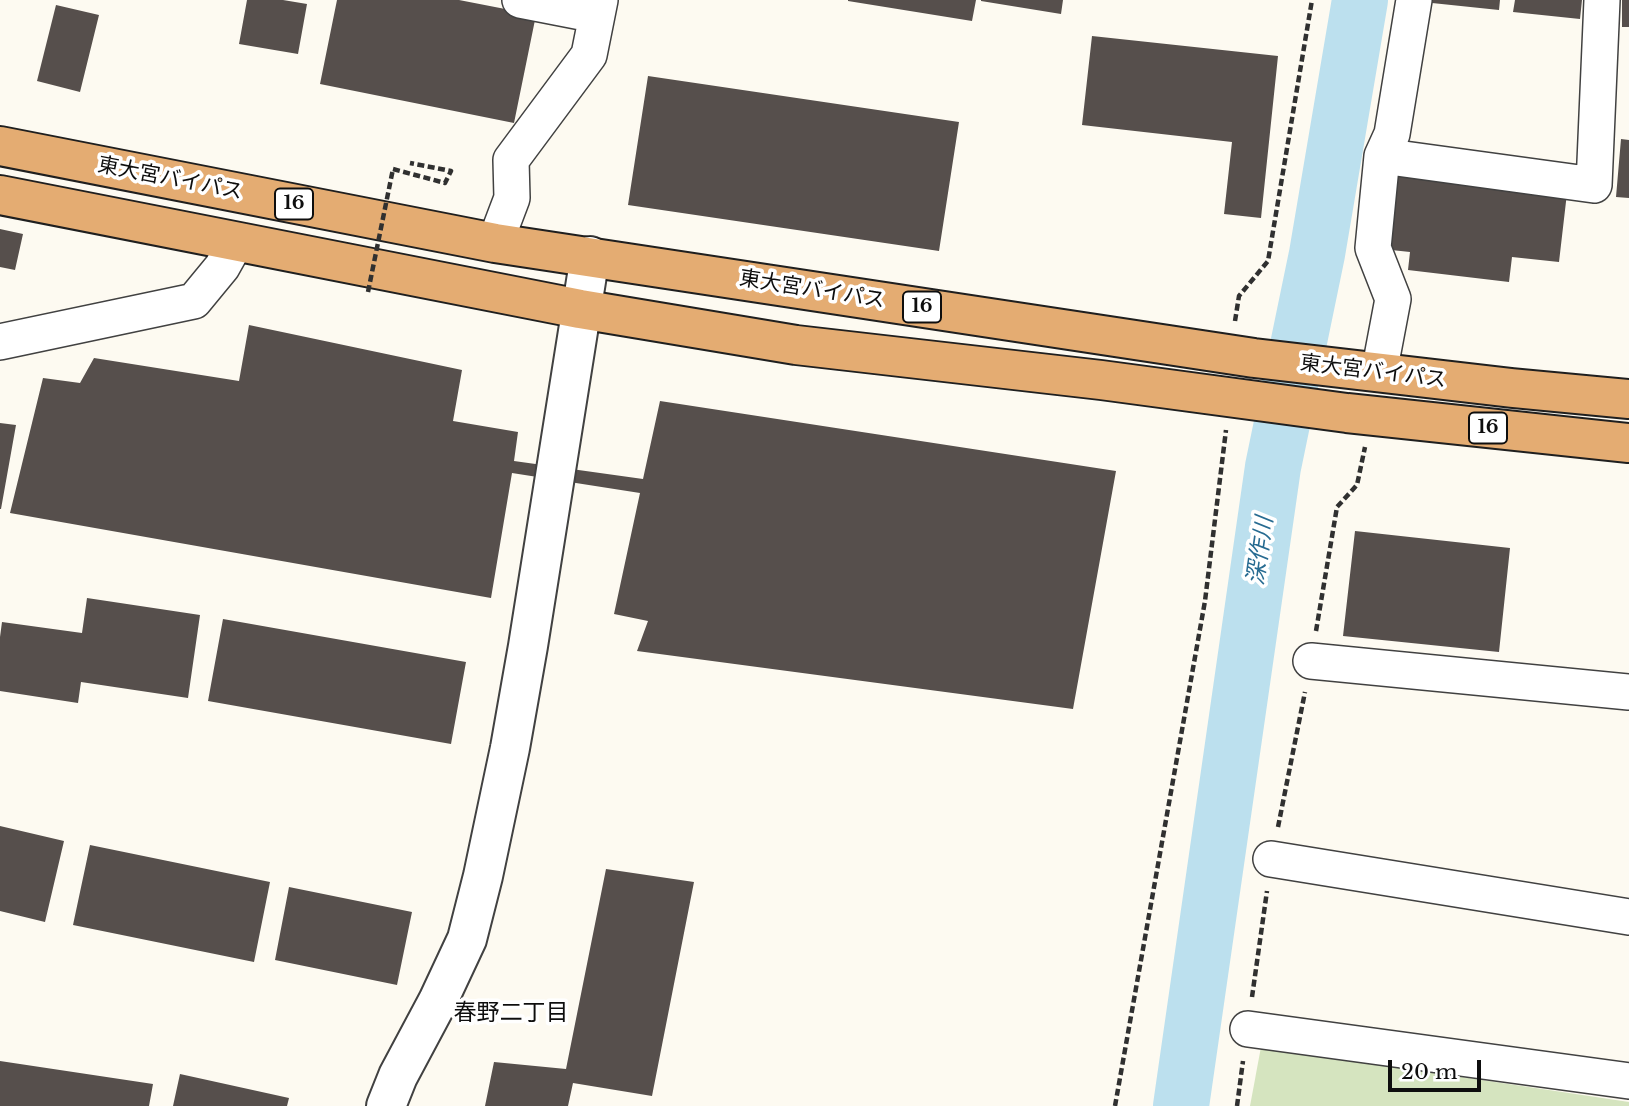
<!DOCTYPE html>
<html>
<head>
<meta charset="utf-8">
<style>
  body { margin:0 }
  #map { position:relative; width:1629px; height:1106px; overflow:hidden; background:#fdfaf1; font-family:"Libre Baskerville",serif }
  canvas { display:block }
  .scale { position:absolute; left:1388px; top:1060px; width:93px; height:32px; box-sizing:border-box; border:4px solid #0e0e0e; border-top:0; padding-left:9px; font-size:21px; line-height:24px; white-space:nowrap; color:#0e0e0e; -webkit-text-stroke:5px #fff; paint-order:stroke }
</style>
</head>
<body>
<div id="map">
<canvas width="1629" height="1106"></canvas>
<div class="scale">20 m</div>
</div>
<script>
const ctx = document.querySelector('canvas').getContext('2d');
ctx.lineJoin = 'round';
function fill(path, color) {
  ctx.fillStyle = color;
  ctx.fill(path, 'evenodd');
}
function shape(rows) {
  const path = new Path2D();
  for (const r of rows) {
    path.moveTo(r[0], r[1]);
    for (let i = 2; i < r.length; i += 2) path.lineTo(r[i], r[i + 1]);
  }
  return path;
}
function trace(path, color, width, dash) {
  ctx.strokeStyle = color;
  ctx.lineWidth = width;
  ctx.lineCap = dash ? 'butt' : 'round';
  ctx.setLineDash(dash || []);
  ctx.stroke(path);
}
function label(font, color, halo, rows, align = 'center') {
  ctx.font = font + ' "Libre Baskerville","Noto Sans JP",serif';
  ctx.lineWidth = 7;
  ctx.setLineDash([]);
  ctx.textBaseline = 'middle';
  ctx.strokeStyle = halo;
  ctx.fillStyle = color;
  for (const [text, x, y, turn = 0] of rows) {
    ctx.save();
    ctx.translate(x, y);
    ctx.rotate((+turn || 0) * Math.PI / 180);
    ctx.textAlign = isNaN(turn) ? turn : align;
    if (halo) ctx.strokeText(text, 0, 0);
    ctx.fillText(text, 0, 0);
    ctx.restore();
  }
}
fill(shape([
  [1261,1047,1629,1102,1629,1106,1250,1106]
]), '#d5e4bf');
trace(shape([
  [1181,1106,1273,467,1317,254,1360,0]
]), '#bce0ee', 56);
fill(shape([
  [247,0,283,0,307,4,298,54,239,44],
  [337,0,459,0,536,15,514,123,320,84],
  [848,0,976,0,972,21,848,1],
  [981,0,1063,0,1061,14,981,1],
  [1433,0,1500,0,1499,10,1432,3],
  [1515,0,1582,0,1580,19,1513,12],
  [1622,0,1629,0,1629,27,1622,27],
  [56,5,99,15,80,92,37,81],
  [1092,36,1278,56,1261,218,1224,214,1232,142,1082,125],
  [648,76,959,122,939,251,628,205],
  [1621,139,1629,140,1629,198,1616,197],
  [1391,173,1567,193,1559,262,1512,257,1509,282,1408,270,1410,252,1382,249],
  [0,229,23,234,15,270,0,267],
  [249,325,462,370,453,421,518,432,514,461,643,479,660,401,1116,471,1073,709,637,651,648,621,614,614,640,493,512,473,491,598,10,513,43,378,80,383,94,358,239,381],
  [0,423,16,425,1,509,0,509],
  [1355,531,1510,548,1499,652,1343,636],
  [87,598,200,615,188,698,81,682,78,703,0,691,0,637,2,622,82,633],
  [223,619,466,662,451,744,208,701],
  [0,826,64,841,45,922,0,911],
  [90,845,270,882,254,962,73,925],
  [606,869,694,882,652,1096,573,1083,568,1106,485,1106,494,1062,566,1069],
  [289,887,412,912,397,985,275,960],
  [0,1061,153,1084,149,1106,0,1106],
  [180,1074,289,1098,287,1106,173,1106]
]), '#564f4c');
const minor = shape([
  [520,0,597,15],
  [1382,156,1594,185,1602,0],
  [495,243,512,198,511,160,589,55,600,0],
  [0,342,194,301,222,267,236,242],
  [1379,373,1393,299,1373,248,1382,156,1392,134,1414,0],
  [1311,661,1629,692],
  [1271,859,1629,917],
  [1248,1029,1629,1081]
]);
const tertiary = shape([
  [386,1106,398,1076,438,1001,467,939,483,876,510,748,528,646,590,256]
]);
const trunk = shape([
  [0,146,495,243,1254,358,1512,388,1629,399],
  [0,195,580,309,796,345,1101,380,1347,413,1629,443]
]);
trace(minor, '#414141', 38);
trace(tertiary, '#414141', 42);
trace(trunk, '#1f1f1f', 42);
trace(shape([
  [393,169,445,183,451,171,410,163],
  [1235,321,1239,296,1268,261,1312,0],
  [1316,631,1337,507,1357,485,1365,447],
  [1278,827,1305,692],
  [1252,997,1267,891],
  [1115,1106,1205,601,1226,430],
  [1237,1106,1243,1061]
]), '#303030', 4.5, [7, 3.5]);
trace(minor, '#fff', 35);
trace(tertiary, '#fff', 38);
trace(trunk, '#e4ac72', 38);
trace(shape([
  [368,292,393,169]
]), '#303030', 4.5, [7, 3.5]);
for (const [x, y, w] of [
  [294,204,38],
  [922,307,38],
  [1488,428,38]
]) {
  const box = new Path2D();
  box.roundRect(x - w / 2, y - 15.5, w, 31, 5);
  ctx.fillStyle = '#fff';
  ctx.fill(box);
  trace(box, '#0e0e0e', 2);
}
label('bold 19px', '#0e0e0e', null, [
  ["16",294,204],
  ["16",922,307],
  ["16",1488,428]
]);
label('21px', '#0e0e0e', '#fff', [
  ["東大宮バイパス",170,179,11],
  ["東大宮バイパス",812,290,9],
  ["東大宮バイパス",1373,372,7]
]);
label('italic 23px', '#276b91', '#fff', [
  ["深作川",1261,551,-82]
]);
label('23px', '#0e0e0e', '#fff', [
  ["春野二丁目",511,1014]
]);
</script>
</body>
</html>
